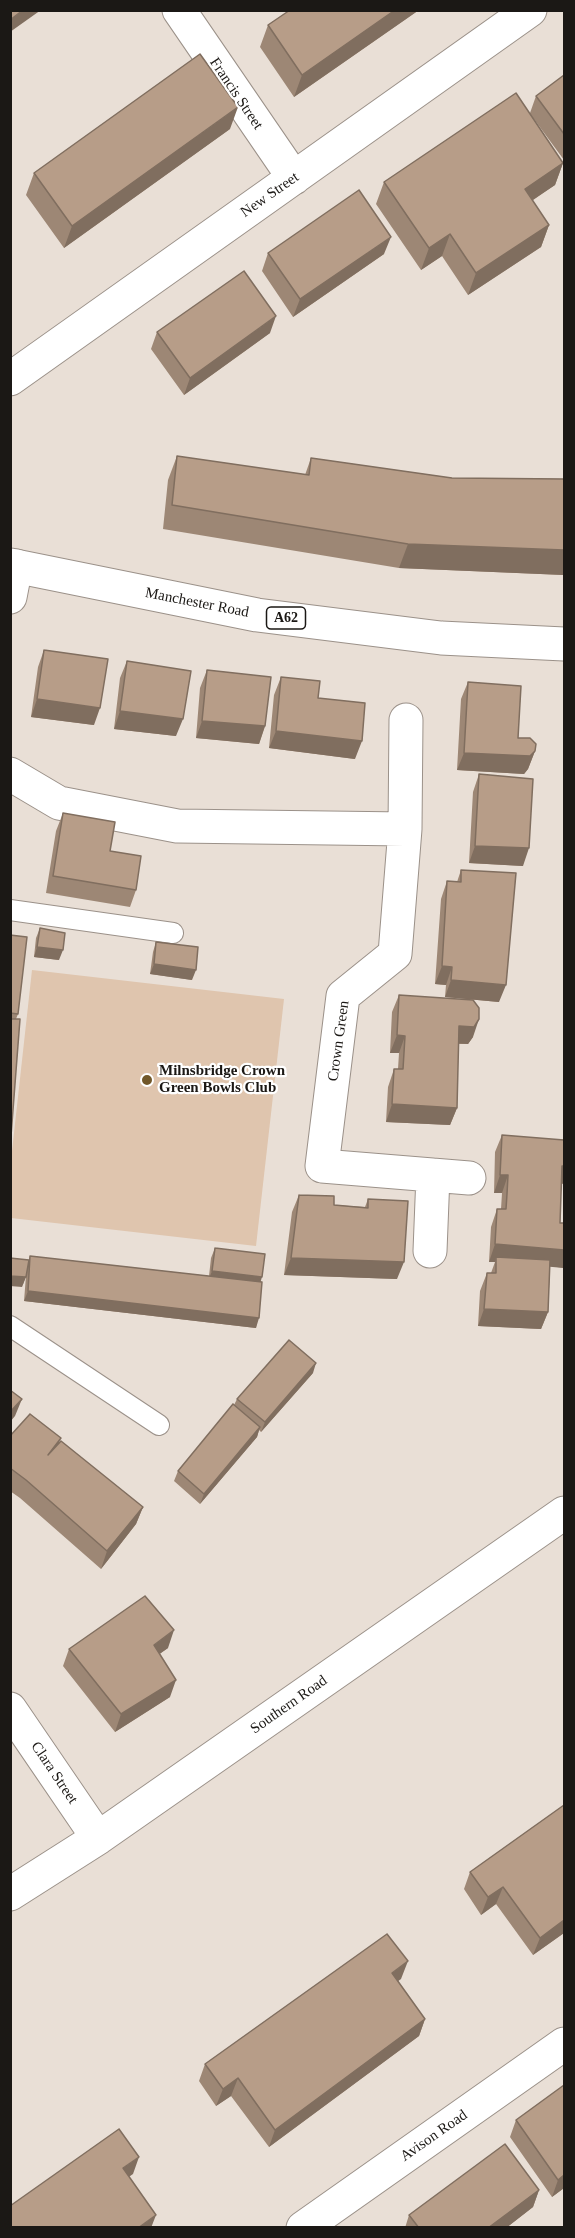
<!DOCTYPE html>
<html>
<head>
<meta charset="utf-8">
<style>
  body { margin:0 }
  #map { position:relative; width:575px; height:2238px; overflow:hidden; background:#e9dfd6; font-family:Georgia,serif }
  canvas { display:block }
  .frame { position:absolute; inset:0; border:12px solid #1b1815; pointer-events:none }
</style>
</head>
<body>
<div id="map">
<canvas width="575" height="2238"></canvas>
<div class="frame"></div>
</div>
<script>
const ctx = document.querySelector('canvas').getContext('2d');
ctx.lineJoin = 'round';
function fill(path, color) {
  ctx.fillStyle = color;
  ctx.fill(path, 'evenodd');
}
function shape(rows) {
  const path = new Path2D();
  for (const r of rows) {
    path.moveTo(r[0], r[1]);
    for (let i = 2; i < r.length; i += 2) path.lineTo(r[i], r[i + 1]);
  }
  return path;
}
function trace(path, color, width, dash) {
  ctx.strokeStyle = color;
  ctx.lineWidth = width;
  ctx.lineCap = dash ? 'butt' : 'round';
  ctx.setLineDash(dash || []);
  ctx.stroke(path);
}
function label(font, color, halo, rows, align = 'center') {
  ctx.font = font + ' Georgia,serif';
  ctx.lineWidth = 4.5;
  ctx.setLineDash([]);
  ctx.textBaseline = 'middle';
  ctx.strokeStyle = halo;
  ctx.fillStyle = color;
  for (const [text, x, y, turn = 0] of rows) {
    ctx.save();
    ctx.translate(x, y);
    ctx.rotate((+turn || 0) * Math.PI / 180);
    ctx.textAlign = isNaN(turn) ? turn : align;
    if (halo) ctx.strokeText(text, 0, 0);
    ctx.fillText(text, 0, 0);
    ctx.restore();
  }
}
fill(shape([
  [32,970,284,999,256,1246,11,1218,11,1160]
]), '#dfc5ae');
const lane = shape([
  [10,910,173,933],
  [10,1326,159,1425]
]);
const street = shape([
  [179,10,294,178],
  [10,379,530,10],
  [10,597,16,566],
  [406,720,405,829,395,954,343,996,322,1166,469,1178],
  [10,774,59,803,177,826,405,829],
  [430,1251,433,1175],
  [10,1709,98,1838],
  [10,1894,98,1838,564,1513],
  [303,2228,564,2044]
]);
const primary = shape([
  [10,565,257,615,441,638,564,644]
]);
trace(lane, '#9b9189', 22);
trace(street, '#9b9189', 35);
trace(primary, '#9b9189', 35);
trace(lane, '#fff', 20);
trace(street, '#fff', 33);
trace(primary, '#fff', 33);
fill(shape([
  [290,10,419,10,294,97,260,47,268,25],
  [564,75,564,160,531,115,563,163,555,185,532,200,549,225,541,247,468,295,442,256,421,270,376,204,384,182,530,113,536,96],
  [230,129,64,248,26,195,34,173],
  [268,253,384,254,293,317,262,271],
  [157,332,270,333,184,395,151,349],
  [177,456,305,475,311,458,452,478,564,479,564,575,399,568,163,529,168,480],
  [44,650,94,725,31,717,38,667],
  [127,661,176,736,114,729,120,678],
  [207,670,265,726,259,744,196,738,200,688],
  [281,677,355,759,269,748,274,695],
  [468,682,518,738,535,751,528,769,524,774,457,770,461,699],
  [479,774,523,866,469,863,473,792],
  [63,813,110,851,136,890,130,907,46,893,56,831],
  [461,870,499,1002,445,997,446,985,435,984,441,899,447,881,457,882],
  [40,928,59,960,34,957,36,938],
  [10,935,18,1014,16,1019,10,1149],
  [156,942,192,980,150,974,153,952],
  [399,995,473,1037,468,1044,458,1044,457,1108,450,1125,386,1122,388,1087,394,1069,398,1069,399,1053,390,1053,392,1012],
  [502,1135,561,1183,560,1223,564,1268,550,1266,548,1312,541,1329,478,1326,480,1291,487,1273,491,1273,495,1262,489,1262,491,1227,497,1209,501,1209,502,1193,494,1193,495,1152],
  [299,1195,334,1205,365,1207,368,1199,397,1279,284,1275,292,1212],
  [215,1248,261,1281,256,1328,24,1301,26,1276,22,1287,30,1256,209,1276,211,1258],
  [313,1373,261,1432,259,1430,257,1437,200,1504,174,1481,178,1471,234,1405,237,1399],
  [10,1436,60,1442,143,1507,136,1524,101,1569,20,1498,10,1491],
  [168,1648,159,1654,170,1697,115,1732,63,1666,69,1649],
  [564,1805,564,1933,533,1955,496,1904,481,1915,464,1889,470,1872],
  [401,1979,398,1981,425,2019,419,2036,269,2147,231,2096,216,2106,199,2081,205,2064],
  [564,2085,564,2188,552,2197,510,2137,516,2120],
  [539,2190,533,2207,506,2228,405,2228,409,2215]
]), '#9d8775');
fill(shape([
  [23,10,41,10,10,32,10,20],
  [395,10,419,10,294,97,302,75],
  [238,107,230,129,64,248,72,226],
  [563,163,555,185,517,211,525,189],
  [549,225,541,247,468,295,476,273],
  [450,234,442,256,421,270,429,248],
  [391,237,384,254,293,317,300,299],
  [276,316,270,333,184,395,190,378],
  [408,544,564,550,564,575,399,568],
  [37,699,100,708,94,725,31,717],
  [120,711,183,719,176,736,114,729],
  [202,721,265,726,259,744,196,738],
  [276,731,362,741,355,759,269,748],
  [535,751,528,769,524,774,457,770,464,753],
  [475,846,529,848,523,866,469,863],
  [37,947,63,950,59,960,34,957],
  [154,964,196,970,192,980,150,974],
  [442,966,452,967,446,985,435,984],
  [451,980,506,985,499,1002,445,997],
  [479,1019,473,1037,468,1044,452,1043,459,1026],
  [397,1035,405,1036,399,1053,390,1053],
  [392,1104,457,1108,450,1125,386,1122],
  [562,1166,564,1166,564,1184,556,1183],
  [500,1175,508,1175,502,1193,494,1193],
  [495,1244,564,1250,564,1268,496,1262,496,1257,495,1262,489,1262],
  [291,1258,404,1262,397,1279,284,1275],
  [212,1271,262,1277,259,1287,208,1281],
  [10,1276,26,1277,22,1287,10,1286],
  [28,1291,259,1318,256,1328,24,1301],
  [484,1309,548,1312,541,1329,478,1326],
  [316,1363,313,1373,261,1432,265,1422],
  [22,1399,15,1416,10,1422,10,1412],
  [260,1427,257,1437,200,1504,204,1494],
  [143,1507,136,1524,101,1569,107,1551],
  [174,1630,168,1648,147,1663,154,1645],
  [176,1680,170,1697,115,1732,121,1714],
  [503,1887,496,1904,481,1915,488,1897],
  [564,1920,564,1933,533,1955,540,1938],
  [408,1961,401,1979,385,1990,392,1973],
  [425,2019,419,2036,269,2147,275,2130],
  [238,2078,231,2096,216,2106,223,2089],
  [139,2157,133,2174,116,2186,123,2168],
  [564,2175,564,2188,552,2197,558,2180],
  [539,2190,533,2207,506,2228,488,2228],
  [156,2215,151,2228,138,2228]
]), '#806e5f');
const building = shape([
  [10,10,23,10,10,20,10,10],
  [290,10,395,10,302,75,268,25,290,10],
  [200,54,238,107,72,226,34,173,200,54],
  [564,75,564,134,536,96,564,75],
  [516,93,563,163,525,189,549,225,476,273,450,234,429,248,384,182,516,93],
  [359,190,391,237,300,299,268,253,359,190],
  [244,271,276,316,190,378,157,332,244,271],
  [177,456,309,475,311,458,452,478,564,479,564,550,408,544,172,505,177,456],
  [44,650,108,659,100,708,37,699,44,650],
  [127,661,191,671,183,719,120,711,127,661],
  [207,670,271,677,265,726,202,721,207,670],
  [281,677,320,681,318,698,365,703,362,741,276,731,281,677],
  [468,682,521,686,518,738,530,738,536,744,535,751,530,756,464,753,468,682],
  [479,774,533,779,529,848,475,846,479,774],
  [63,813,115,822,110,851,141,856,136,890,53,876,63,813],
  [461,870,516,873,506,985,451,980,452,967,442,966,447,881,461,882,461,870],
  [40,928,65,933,63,950,37,947,40,928],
  [10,935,27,937,18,1014,10,1013,10,935],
  [156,942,198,947,196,970,154,964,156,942],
  [399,995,473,1000,479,1008,479,1019,474,1027,459,1026,457,1108,392,1104,394,1069,403,1069,405,1036,397,1035,399,995],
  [10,1019,20,1019,10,1149,10,1019],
  [502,1135,564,1140,564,1166,562,1166,560,1223,564,1223,564,1250,495,1244,497,1209,506,1209,507,1194,508,1175,500,1175,502,1135],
  [299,1195,334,1196,334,1205,368,1208,368,1199,408,1201,404,1262,291,1258,299,1195],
  [215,1248,265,1254,262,1277,212,1271,215,1248],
  [30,1256,262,1282,259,1318,28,1291,30,1256],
  [496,1257,550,1260,548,1312,484,1309,487,1273,496,1273,496,1257],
  [10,1258,29,1260,26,1277,10,1276,10,1258],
  [289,1340,316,1363,265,1422,237,1399,289,1340],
  [10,1390,22,1399,10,1412,10,1390],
  [233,1404,260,1427,204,1494,178,1471,233,1404],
  [30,1414,61,1438,48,1455,61,1441,143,1507,107,1551,26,1480,10,1468,10,1436,30,1414],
  [145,1596,174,1630,154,1645,176,1680,121,1714,69,1649,145,1596],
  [564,1805,564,1920,540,1938,503,1887,488,1897,470,1872,564,1805],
  [387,1934,408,1961,392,1973,425,2019,275,2130,238,2078,223,2089,205,2064,387,1934],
  [564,2085,564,2175,558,2180,516,2120,564,2085],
  [119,2129,139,2157,123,2168,156,2215,138,2228,10,2228,10,2206,119,2129],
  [505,2144,539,2190,488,2228,419,2228,409,2215,505,2144]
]);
fill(building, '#b79d88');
trace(building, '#806e5f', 1.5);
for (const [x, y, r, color] of [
  [147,1080,6,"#715729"]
]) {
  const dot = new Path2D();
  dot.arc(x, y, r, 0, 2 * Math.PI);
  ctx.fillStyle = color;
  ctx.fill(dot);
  trace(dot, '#fff', 2);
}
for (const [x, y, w] of [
  [286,618,39]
]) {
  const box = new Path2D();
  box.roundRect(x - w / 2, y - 11, w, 22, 4.5);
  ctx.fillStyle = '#fff';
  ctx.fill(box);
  trace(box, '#1b1815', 1.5);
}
label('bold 14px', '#1b1815', null, [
  ["A62",286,618]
]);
label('15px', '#1b1815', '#fff', [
  ["Francis Street",236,94,56],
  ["New Street",270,195,-35],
  ["Manchester Road",197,603,11],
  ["Crown Green",339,1041,-82],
  ["Southern Road",289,1705,-35],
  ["Clara Street",54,1773,56],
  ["Avison Road",434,2136,-35]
]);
label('bold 15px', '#1b1815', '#fff', [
  ["Milnsbridge Crown",159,1071],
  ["Green Bowls Club",159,1088]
], 'left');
</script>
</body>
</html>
